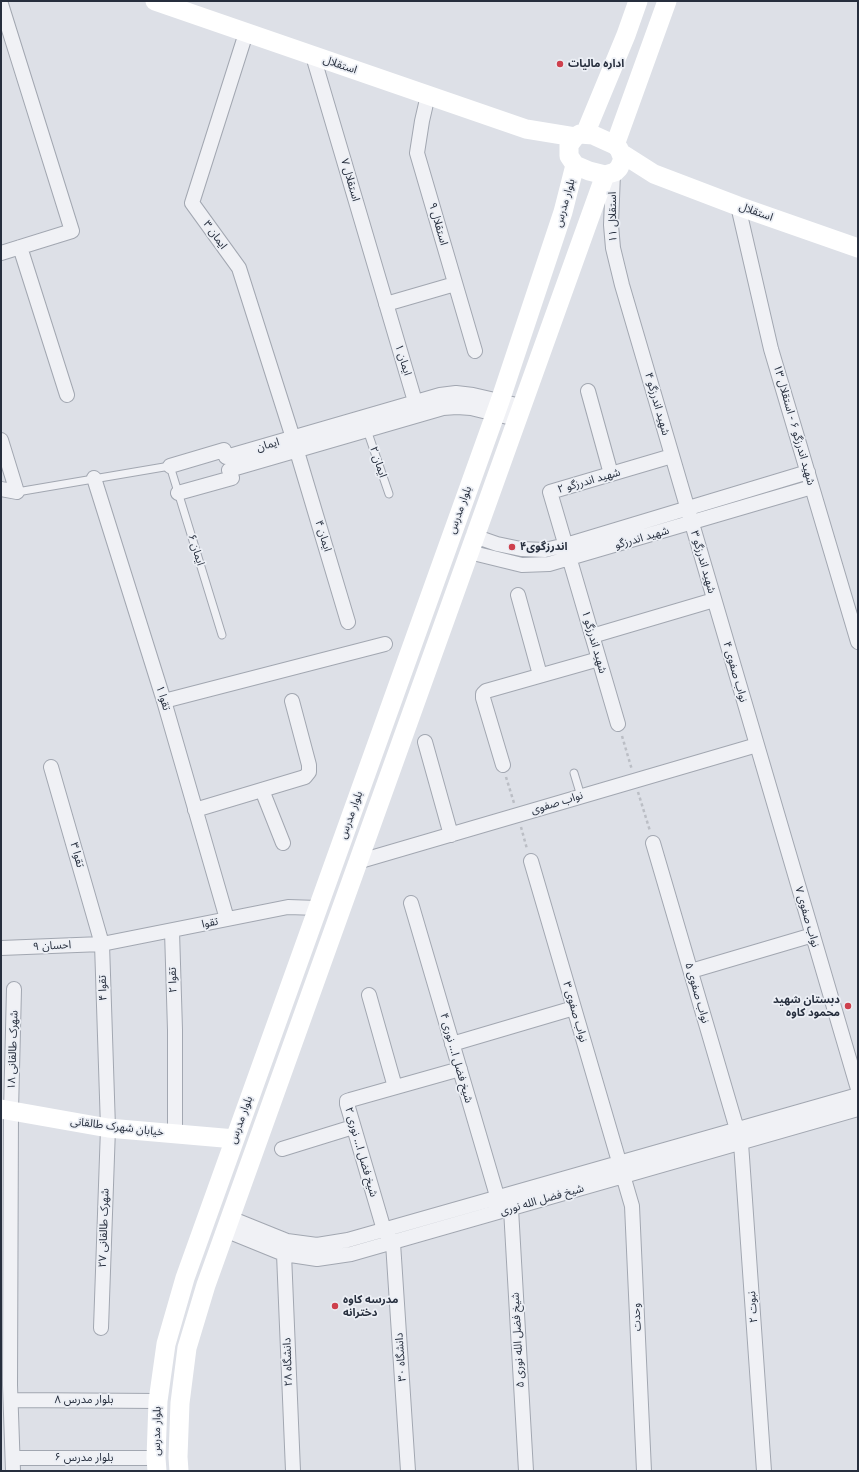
<!DOCTYPE html>
<html>
<head>
<meta charset="utf-8">
<style>
  body { margin:0 }
  #map { position:relative; width:859px; height:1472px; overflow:hidden; background:#dde0e7; font-family:"Noto Sans",sans-serif }
  canvas { display:block }
  .frame { position:absolute; inset:0; border:2px solid #262e3d; pointer-events:none }
</style>
</head>
<body>
<div id="map">
<canvas width="859" height="1472"></canvas>
<div class="frame"></div>
</div>
<script>
const ctx = document.querySelector('canvas').getContext('2d');
ctx.lineJoin = 'round';
function shape(rows) {
  const path = new Path2D();
  for (const r of rows) {
    path.moveTo(r[0], r[1]);
    for (let i = 2; i < r.length; i += 2) path.lineTo(r[i], r[i + 1]);
  }
  return path;
}
function trace(path, color, width, dash) {
  ctx.strokeStyle = color;
  ctx.lineWidth = width;
  ctx.lineCap = dash ? 'butt' : 'round';
  ctx.setLineDash(dash || []);
  ctx.stroke(path);
}
function label(font, color, halo, rows, align = 'center') {
  ctx.font = font + ' "Noto Sans","Noto Sans Arabic",sans-serif';
  ctx.lineWidth = 3.5;
  ctx.setLineDash([]);
  ctx.textBaseline = 'middle';
  ctx.strokeStyle = halo;
  ctx.fillStyle = color;
  for (const [text, x, y, turn = 0] of rows) {
    ctx.save();
    ctx.translate(x, y);
    ctx.rotate((+turn || 0) * Math.PI / 180);
    ctx.textAlign = isNaN(turn) ? turn : align;
    if (halo) ctx.strokeText(text, 0, 0);
    ctx.fillText(text, 0, 0);
    ctx.restore();
  }
}
const lane = shape([
  [367,430,389,494],
  [17,492,170,466,222,635],
  [574,773,581,796]
]);
const street = shape([
  [1,4,72,231,1,253],
  [246,33,192,203,239,268,293,438,348,622],
  [313,56,419,415],
  [428,95,422,121,417,153,475,351],
  [613,173,611,225,613,248,622,285,858,1089],
  [738,206,771,349,858,642],
  [20,247,67,395],
  [386,304,455,284],
  [588,391,611,474],
  [1,440,17,492,1,489],
  [170,466,224,450,226,457,440,395,456,393,473,395,521,406],
  [94,478,164,701,227,919],
  [178,493,232,478,229,470,443,408,457,407,471,408,516,419],
  [474,536,497,544,521,549,545,550,566,545,808,472],
  [469,552,522,565,549,564,812,487],
  [518,595,540,675],
  [592,636,714,600],
  [164,701,385,644],
  [618,724,550,492,672,456],
  [425,742,451,835],
  [503,765,483,698,483,694,486,691,599,659],
  [51,767,102,944,108,1128,101,1328],
  [262,790,283,843],
  [195,810,305,777,309,772,309,765,292,701],
  [653,843,741,1143,764,1471],
  [531,861,632,1206,644,1471],
  [357,862,757,745],
  [411,903,500,1206],
  [172,931,175,1030,175,1134],
  [1,948,102,944,288,907,318,908],
  [691,971,813,935],
  [369,995,395,1087],
  [452,1044,574,1008],
  [282,1149,353,1127],
  [511,1209,526,1471],
  [230,1218,287,1241,317,1245,348,1240,858,1095],
  [225,1230,284,1254,317,1259,351,1254,858,1109],
  [284,1254,293,1471],
  [11,1400,158,1401],
  [13,1458,156,1458],
  [13,1471,10,1385,11,1111,14,989],
  [408,1471,393,1243,384,1230,347,1104,347,1101,350,1100,460,1069]
]);
trace(lane, '#a2a7b1', 9);
trace(street, '#a2a7b1', 16);
trace(shape([
  [622,736,632,770],
  [506,777,514,803],
  [638,792,650,831],
  [521,827,527,849]
]), '#bbbec5', 2.5, [3, 3]);
trace(lane, '#f0f1f5', 7);
trace(street, '#f0f1f5', 14);
trace(shape([
  [155,1,526,129,575,137],
  [580,134,593,135,615,145,619,149,623,159,619,168,615,172,605,175,589,171,575,165,569,156,569,145,575,137,580,134],
  [585,134,626,35,638,1],
  [615,145,667,1],
  [621,153,654,174,738,206,858,248],
  [1,1109,108,1128,235,1139],
  [157,1471,156,1458,158,1401,166,1344,185,1278,500,401,563,212,575,165],
  [179,1471,178,1457,180,1403,187,1348,206,1285,605,175]
]), '#fff', 19);
for (const [x, y, r, color] of [
  [560,64,4,"#ce404d"],
  [512,547,4,"#ce404d"],
  [848,1006,4,"#ce404d"],
  [335,1306,4,"#ce404d"]
]) {
  const dot = new Path2D();
  dot.arc(x, y, r, 0, 2 * Math.PI);
  ctx.fillStyle = color;
  ctx.fill(dot);
  trace(dot, '#eceff5', 1.5);
}
label('bold 11px', '#262e3d', '#eceff5', [
  ["اداره مالیات",568,64],
  ["اندرزگوی۴",520,547],
  ["دبستان شهید",840,1000,"right"],
  ["محمود کاوه",840,1013,"right"],
  ["مدرسه کاوه",343,1300],
  ["دخترانه",343,1313]
], 'left');
label('11px', '#262e3d', '#eceff5', [
  ["استقلال",340,65,19],
  ["استقلال ۷",350,180,74],
  ["بلوار مدرس",565,203,-74],
  ["استقلال",756,212,20],
  ["استقلال ۱۱",613,217,-91],
  ["استقلال ۹",438,224,74],
  ["ایمان ۳",215,235,54],
  ["ایمان ۱",403,360,73],
  ["شهید اندرزگو ۴",657,404,74],
  ["شهید اندرزگو ۶ - استقلال ۱۳",794,425,74],
  ["ایمان",268,445,-16],
  ["ایمان ۲",378,462,72],
  ["شهید اندرزگو ۲",589,481,-16],
  ["بلوار مدرس",460,510,-70],
  ["ایمان ۴",323,536,73],
  ["شهید اندرزگو",642,538,-16],
  ["ایمان ۶",196,550,73],
  ["شهید اندرزگو ۳",703,562,74],
  ["شهید اندرزگو ۱",594,642,74],
  ["نواب صفوی ۴",735,672,74],
  ["تقوا ۱",163,698,73],
  ["نواب صفوی",557,803,-17],
  ["بلوار مدرس",351,815,-70],
  ["تقوا ۳",77,855,74],
  ["نواب صفوی ۷",807,917,74],
  ["تقوا",210,923,-12],
  ["احسان ۹",52,946,-3],
  ["تقوا ۲",173,980,-92],
  ["تقوا ۴",103,988,-92],
  ["نواب صفوی ۵",697,993,74],
  ["نواب صفوی ۳",575,1012,74],
  ["شهرک طالقانی ۱۸",13,1050,-88],
  ["شیخ فضل ا... نوری ۴",456,1058,74],
  ["بلوار مدرس",241,1120,-70],
  ["خیابان شهرک طالقانی",117,1127,7],
  ["شیخ فضل ا... نوری ۲",361,1152,74],
  ["شیخ فضل الله نوری",542,1200,-16],
  ["شهرک طالقانی ۲۷",104,1228,-88],
  ["نبوت ۲",753,1307,-94],
  ["وحدت",637,1317,-93],
  ["شیخ فضل‌ الله نوری ۵",518,1340,-93],
  ["دانشگاه ۳۰",401,1357,-94],
  ["دانشگاه ۲۸",288,1362,-92],
  ["بلوار مدرس ۸",84,1400],
  ["بلوار مدرس",157,1431,-89],
  ["بلوار مدرس ۶",84,1458]
]);
</script>
</body>
</html>
